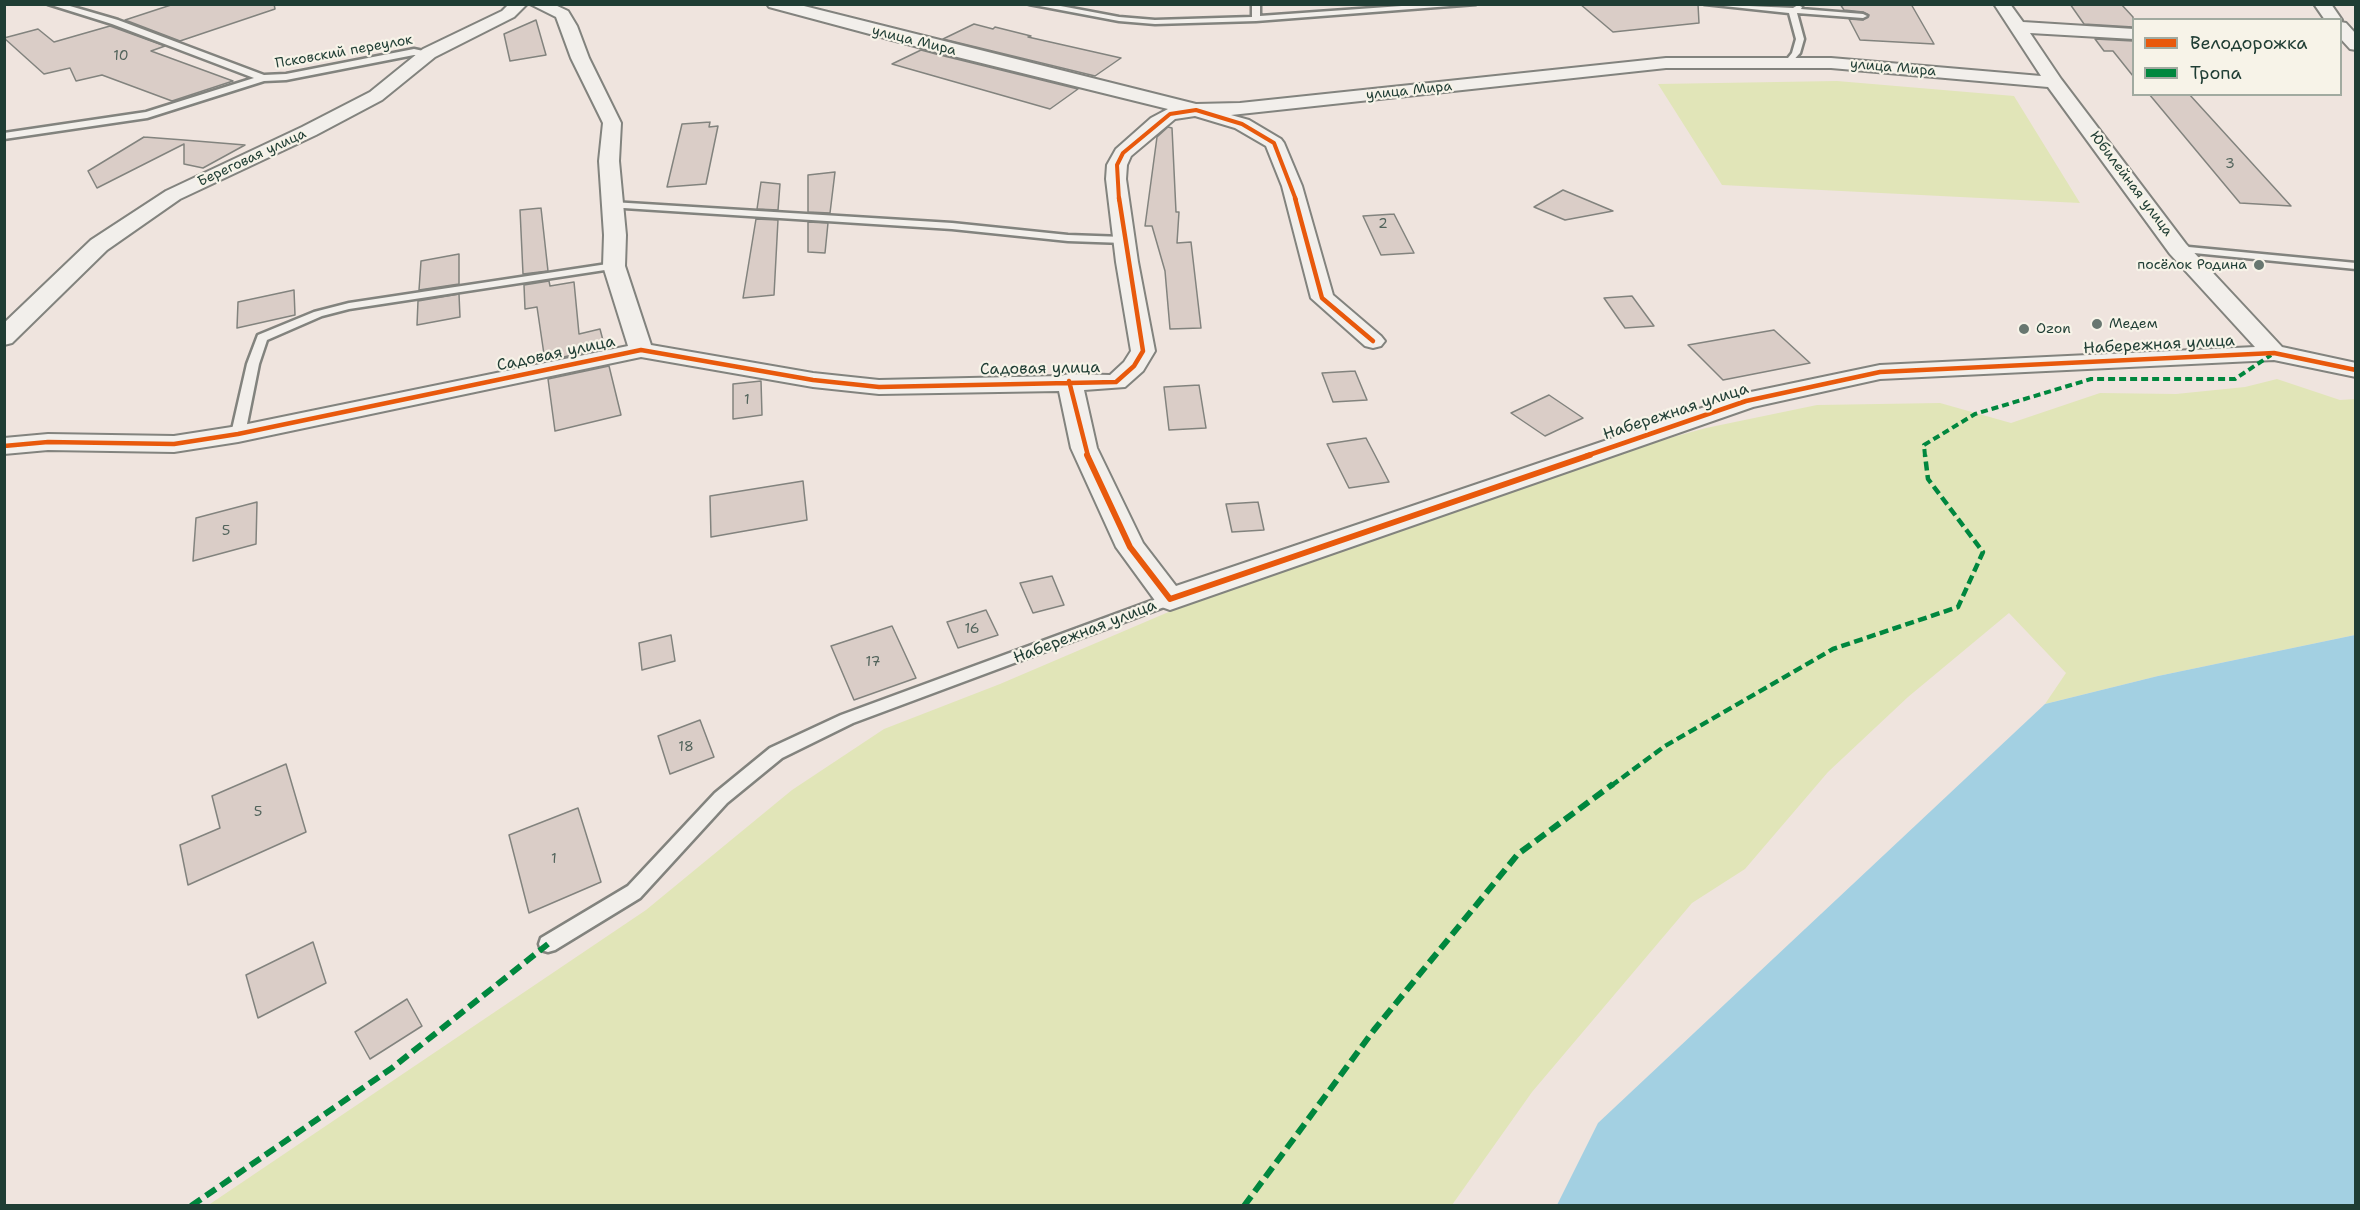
<!DOCTYPE html>
<html>
<head>
<meta charset="utf-8">
<style>
  body { margin:0 }
  #map { position:relative; width:2360px; height:1210px; overflow:hidden; background:#efe4de; font-family:"Shantell Sans",sans-serif }
  canvas { display:block }
  .frame { position:absolute; inset:0; border:6px solid #1f3d34; pointer-events:none }
  .legend { position:absolute; left:2132px; top:18px; width:210px; height:78px; box-sizing:border-box; background:#f7f3e8; border:2px solid #a1aaa0; margin:0; padding:8px 10px; list-style:none; font-size:18px; color:#1f3d34 }
  .legend li { display:flex; align-items:center; gap:12px; height:30px }
  .legend b { width:30px; border:2px solid #a1aaa0 }
</style>
</head>
<body>
<div id="map">
<canvas width="2360" height="1210"></canvas>
<div class="frame"></div>
<ul class="legend">
<li><b style="height:8px;background:#e8590c"></b>Велодорожка</li>
<li><b style="height:8px;background:#00873e"></b>Тропа</li>
</ul>
</div>
<script>
const ctx = document.querySelector('canvas').getContext('2d');
ctx.lineJoin = 'round';
function fill(path, color) {
  ctx.fillStyle = color;
  ctx.fill(path, 'evenodd');
}
function shape(rows) {
  const path = new Path2D();
  for (const r of rows) {
    path.moveTo(r[0], r[1]);
    for (let i = 2; i < r.length; i += 2) path.lineTo(r[i], r[i + 1]);
  }
  return path;
}
function trace(path, color, width, dash) {
  ctx.strokeStyle = color;
  ctx.lineWidth = width;
  ctx.lineCap = dash ? 'butt' : 'round';
  ctx.setLineDash(dash || []);
  ctx.stroke(path);
}
function label(font, color, halo, rows, align = 'center') {
  ctx.font = font + ' "Shantell Sans",sans-serif';
  ctx.lineWidth = 4.5;
  ctx.setLineDash([]);
  ctx.textBaseline = 'middle';
  ctx.strokeStyle = halo;
  ctx.fillStyle = color;
  for (const [text, x, y, turn = 0] of rows) {
    ctx.save();
    ctx.translate(x, y);
    ctx.rotate((+turn || 0) * Math.PI / 180);
    ctx.textAlign = isNaN(turn) ? turn : align;
    if (halo) ctx.strokeText(text, 0, 0);
    ctx.fillText(text, 0, 0);
    ctx.restore();
  }
}
fill(shape([
  [1837,81,2014,96,2080,203,1722,185,1658,84],
  [2277,379,2340,400,2355,399,2355,635,2158,676,2045,704,2066,673,2009,613,1908,697,1828,772,1745,869,1692,903,1532,1092,1452,1205,207,1206,646,910,792,790,884,729,1000,684,1206,596,1622,451,1706,428,1817,405,1940,403,2011,423,2100,393,2176,394,2245,387]
]), '#e1e5b8');
fill(shape([
  [2355,635,2355,1205,1557,1205,1598,1123,2045,704,2158,676]
]), '#a3d0e2');
const building = shape([
  [174,4,274,4,275,9,180,41,125,20,174,4],
  [1580,4,1698,4,1699,23,1613,32,1580,4],
  [1840,4,1911,4,1934,44,1860,40,1849,19,1863,20,1869,15,1863,12,1844,10,1840,4],
  [2070,4,2121,4,2133,17,2133,27,2084,24,2070,4],
  [536,20,546,55,510,61,504,34,536,20],
  [974,24,993,29,995,27,1031,36,1028,37,1121,58,1095,76,943,39,974,24],
  [110,26,165,46,151,51,233,81,172,101,102,75,76,81,70,68,44,74,4,38,38,29,54,42,110,26],
  [2095,39,2133,41,2133,76,2113,51,2104,51,2095,39],
  [921,50,936,54,1078,89,1050,109,892,64,921,50],
  [2149,94,2189,94,2291,206,2240,203,2149,94],
  [710,122,709,127,718,126,706,184,667,187,682,124,710,122],
  [1168,127,1172,128,1176,212,1179,212,1177,243,1191,242,1201,328,1170,329,1165,271,1152,226,1145,226,1157,137,1168,127],
  [144,137,184,140,245,145,203,168,184,164,184,144,97,188,88,171,144,137],
  [835,172,830,213,808,212,808,175,835,172],
  [761,182,780,184,778,210,757,209,761,182],
  [1563,190,1613,211,1565,220,1534,207,1563,190],
  [541,208,548,271,523,274,520,210,541,208],
  [1394,214,1414,253,1381,255,1363,216,1394,214],
  [756,219,778,220,774,295,743,298,756,219],
  [808,222,828,223,825,253,808,252,808,222],
  [459,254,459,284,419,290,421,261,459,254],
  [549,281,550,286,574,282,579,334,600,329,605,348,545,361,537,307,525,309,524,285,549,281],
  [294,290,295,315,237,328,238,302,294,290],
  [459,294,460,317,417,325,418,301,459,294],
  [1632,296,1654,326,1625,328,1604,298,1632,296],
  [1774,330,1810,363,1723,380,1688,345,1774,330],
  [609,366,621,415,555,431,548,379,609,366],
  [1355,371,1367,400,1333,402,1322,373,1355,371],
  [761,381,762,415,733,419,733,384,761,381],
  [1199,385,1206,428,1169,430,1164,387,1199,385],
  [1549,395,1583,418,1545,436,1511,413,1549,395],
  [1366,438,1389,482,1349,488,1327,444,1366,438],
  [803,481,807,520,711,537,710,496,803,481],
  [257,502,256,544,193,561,196,518,257,502],
  [1258,502,1264,530,1232,532,1226,504,1258,502],
  [1052,576,1064,605,1033,613,1020,583,1052,576],
  [986,610,998,635,958,648,947,622,986,610],
  [892,626,916,678,854,700,831,646,892,626],
  [671,635,675,661,642,670,639,643,671,635],
  [700,720,714,757,670,774,658,736,700,720],
  [286,764,306,832,188,885,180,845,220,828,212,796,286,764],
  [578,808,601,882,529,913,509,835,578,808],
  [313,942,326,983,258,1018,246,975,313,942],
  [407,999,422,1026,370,1059,355,1032,407,999]
]);
fill(building, '#dacdc7');
trace(building, '#82837e', 1.5);
const service = shape([
  [48,4,63,4,118,20,264,75,286,74,414,49,433,53,429,56,414,55,286,80,264,81,147,118,4,139,4,133,146,112,254,78,112,24,48,4],
  [1029,4,1050,4,1119,17,1155,20,1252,17,1252,4,1260,4,1260,16,1430,4,1476,4,1256,21,1155,24,1119,21,1029,4],
  [1705,4,1793,8,1798,5,1802,7,1801,9,1863,14,1867,16,1863,18,1797,13,1804,39,1800,53,1788,66,1784,63,1792,53,1796,39,1789,13,1705,4],
  [612,202,952,223,1068,235,1124,237,1129,240,1124,243,1068,241,952,229,608,207,607,205,612,202],
  [2178,246,2356,263,2356,269,2174,251,2174,247,2178,246],
  [614,263,618,264,618,268,349,309,322,316,267,340,259,364,245,434,238,438,231,434,247,364,258,335,314,312,349,303,614,263],
  [1170,594,1177,599,1175,603,853,723,782,758,727,803,640,898,555,950,548,952,541,950,539,944,541,938,628,886,715,793,770,748,841,715,1170,594]
]);
const minor = shape([
  [509,4,527,4,514,17,435,57,382,100,316,135,180,199,107,250,12,343,4,345,4,323,91,240,166,191,302,127,370,92,423,49,502,11,509,4],
  [530,4,553,4,568,11,577,26,589,58,621,123,619,161,626,235,625,266,651,345,813,373,879,380,1060,376,1069,374,1110,375,1124,362,1131,351,1116,262,1106,179,1107,165,1116,149,1151,118,1168,109,937,52,769,7,767,4,796,4,1196,104,1240,103,1666,58,1831,58,2041,76,1994,4,2010,4,2023,22,2134,29,2134,39,2030,33,2061,79,2186,244,2282,347,2356,363,2356,377,2274,360,1880,379,1753,407,1170,610,1159,606,1116,547,1071,448,1059,391,879,394,813,387,641,357,238,442,174,452,48,450,4,454,4,438,48,434,174,436,238,426,628,346,603,266,604,235,599,161,603,123,571,58,556,17,530,4],
  [1666,68,1831,68,2048,87,2170,254,2255,347,1880,365,1746,393,1176,586,1143,543,1097,448,1084,390,1125,387,1143,371,1155,351,1138,262,1126,179,1127,165,1131,156,1175,119,1195,116,1235,128,1266,146,1282,186,1311,298,1365,346,1373,348,1381,346,1385,341,1381,336,1333,295,1302,186,1284,143,1281,139,1249,120,1231,115,1666,68],
  [2314,4,2331,4,2342,20,2341,22,2346,23,2356,34,2356,50,2350,49,2340,38,2340,20,2325,20,2314,4]
]);
trace(service, '#82837e', 5);
trace(minor, '#82837e', 4);
fill(service, '#f2efeb');
fill(minor, '#f2efeb');
trace(shape([
  [1925,456,1924,445,1975,414,2091,379,2235,379,2271,355]
]), '#00873e', 4, [7, 4]);
trace(shape([
  [1611,786,1665,746,1833,649,1958,607,1983,552,1928,479,1925,455]
]), '#00873e', 4.5, [9, 4.5]);
trace(shape([
  [191,1206,392,1068,548,944],
  [1244,1206,1374,1030,1518,854,1613,784]
]), '#00873e', 6, [12, 6]);
trace(shape([
  [1119,200,1117,165,1123,153,1170,114,1196,110,1242,124,1274,143,1296,200]
]), '#e8590c', 4);
trace(shape([
  [1295,198,1322,298,1373,341],
  [1069,381,1088,456],
  [4,446,48,442,174,444,238,434,641,350,813,380,879,387,1116,382,1134,366,1143,351,1119,198],
  [1586,456,1746,401,1880,372,2274,353,2356,370]
]), '#e8590c', 4.5);
trace(shape([
  [1087,455,1130,547,1170,599,1590,455]
]), '#e8590c', 6);
for (const [x, y, r, color] of [
  [2259,265,6,"#687770"],
  [2097,324,6,"#687770"],
  [2024,329,6,"#687770"]
]) {
  const dot = new Path2D();
  dot.arc(x, y, r, 0, 2 * Math.PI);
  ctx.fillStyle = color;
  ctx.fill(dot);
  trace(dot, '#f7f3e8', 2);
}
label('14px', '#1f3d34', '#f7f3e8', [
  ["улица Мира",914,41,14],
  ["Псковский переулок",344,52,-10],
  ["улица Мира",1893,68,5],
  ["улица Мира",1409,91,-6],
  ["Береговая улица",252,158,-25],
  ["Юбилейная улица",2131,184,53]
]);
label('14px', '#51635b', null, [
  ["10",121,56],
  ["3",2230,164],
  ["2",1383,224],
  ["1",747,400],
  ["5",226,531],
  ["16",972,629],
  ["17",873,662],
  ["18",686,747],
  ["5",258,812],
  ["1",554,859]
]);
label('14px', '#1f3d34', '#f7f3e8', [
  ["посёлок Родина",2247,265,"right"],
  ["Медем",2109,324],
  ["Ozon",2036,329]
], 'left');
label('16px', '#1f3d34', '#f7f3e8', [
  ["Набережная улица",2159,345,-3],
  ["Садовая улица",556,354,-12],
  ["Садовая улица",1040,369,-1],
  ["Набережная улица",1676,412,-18],
  ["Набережная улица",1085,632,-21]
]);
</script>
</body>
</html>
